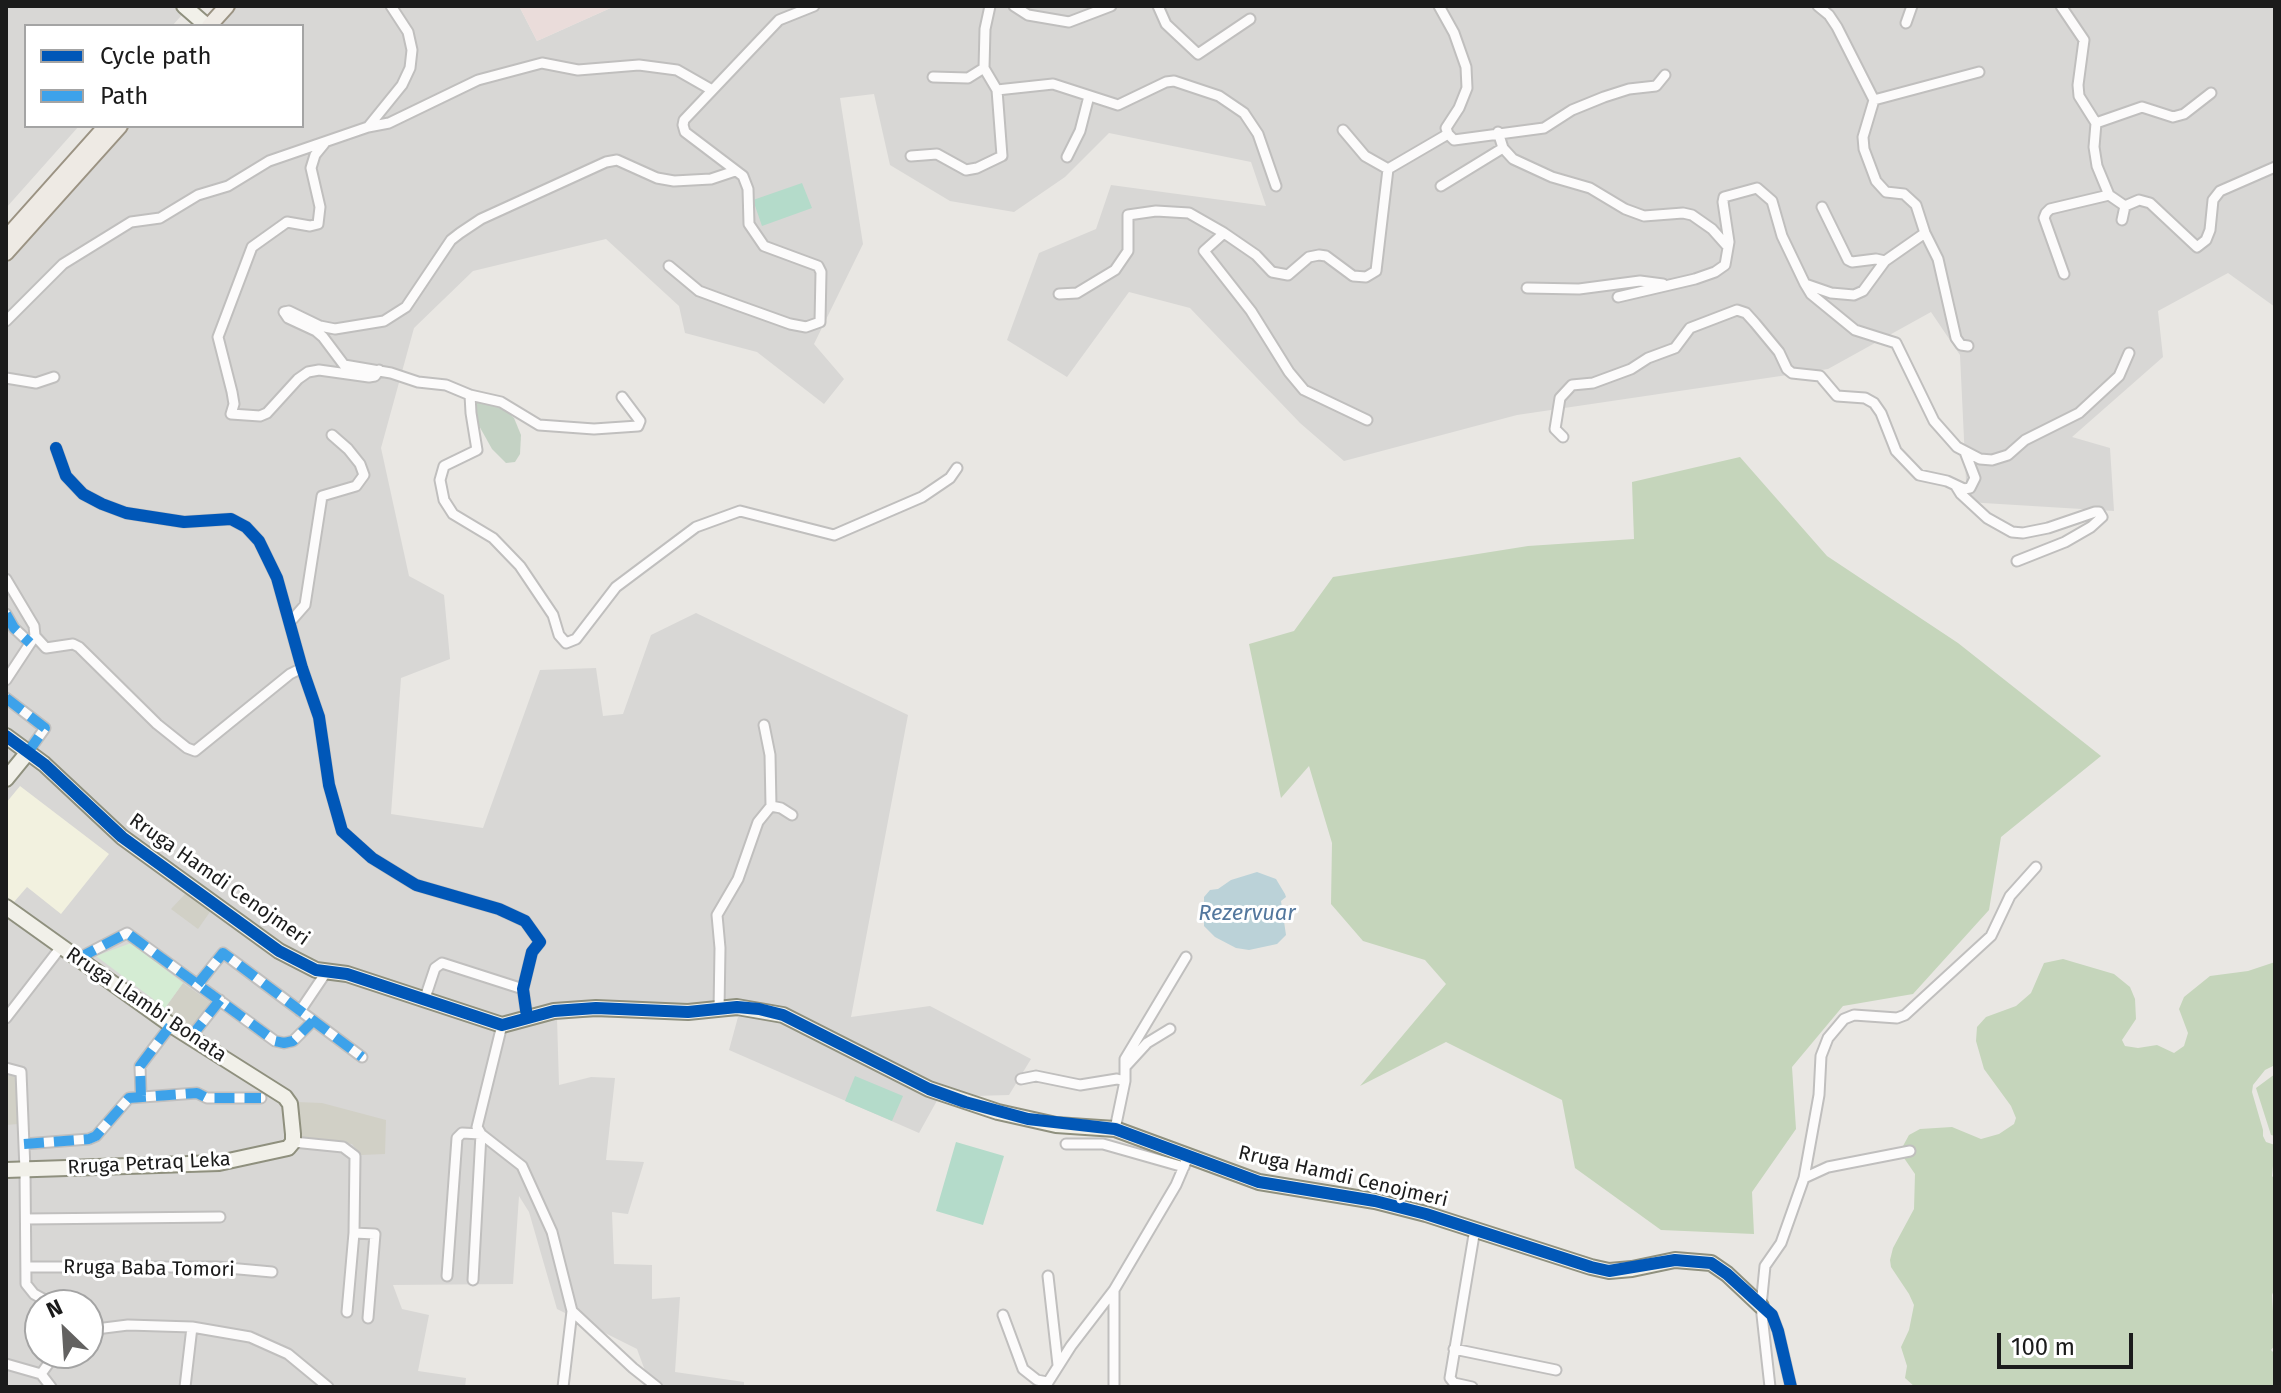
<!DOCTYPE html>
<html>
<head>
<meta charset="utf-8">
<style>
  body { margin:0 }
  #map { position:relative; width:2281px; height:1393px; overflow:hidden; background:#e9e7e3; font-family:"Fira Sans",sans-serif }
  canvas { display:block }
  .frame { position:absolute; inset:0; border:8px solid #1b1b1b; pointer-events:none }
  .legend { position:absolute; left:24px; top:24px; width:280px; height:104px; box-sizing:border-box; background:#fff; border:2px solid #a4a4a4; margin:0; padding:10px 14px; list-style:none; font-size:24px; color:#1b1b1b }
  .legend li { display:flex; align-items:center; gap:16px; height:40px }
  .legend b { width:40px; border:2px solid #a4a4a4 }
  .north { position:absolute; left:24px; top:1289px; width:80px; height:80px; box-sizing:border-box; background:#fff; border:2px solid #a4a4a4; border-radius:50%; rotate:335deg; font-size:22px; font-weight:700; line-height:32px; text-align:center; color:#1b1b1b }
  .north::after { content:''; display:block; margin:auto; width:28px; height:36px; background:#636261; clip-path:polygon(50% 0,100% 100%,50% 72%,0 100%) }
  .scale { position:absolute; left:1997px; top:1333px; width:136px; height:36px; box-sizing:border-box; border:4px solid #1b1b1b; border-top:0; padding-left:10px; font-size:24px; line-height:28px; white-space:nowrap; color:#1b1b1b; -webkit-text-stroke:6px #fff; paint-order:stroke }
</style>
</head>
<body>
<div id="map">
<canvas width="2281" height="1393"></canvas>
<div class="frame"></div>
<ul class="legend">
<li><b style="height:10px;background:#0057b8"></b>Cycle path</li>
<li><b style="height:10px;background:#3da2ea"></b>Path</li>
</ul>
<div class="north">N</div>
<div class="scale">100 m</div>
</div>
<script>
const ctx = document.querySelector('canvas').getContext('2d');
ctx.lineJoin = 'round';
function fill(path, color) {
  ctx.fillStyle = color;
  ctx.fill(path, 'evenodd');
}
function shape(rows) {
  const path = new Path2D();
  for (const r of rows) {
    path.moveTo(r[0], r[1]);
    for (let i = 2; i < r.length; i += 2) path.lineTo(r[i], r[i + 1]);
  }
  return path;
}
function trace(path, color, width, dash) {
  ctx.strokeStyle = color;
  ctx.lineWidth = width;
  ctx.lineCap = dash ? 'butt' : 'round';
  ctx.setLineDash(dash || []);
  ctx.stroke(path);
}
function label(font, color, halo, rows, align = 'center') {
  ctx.font = font + ' "Fira Sans",sans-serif';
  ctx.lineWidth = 6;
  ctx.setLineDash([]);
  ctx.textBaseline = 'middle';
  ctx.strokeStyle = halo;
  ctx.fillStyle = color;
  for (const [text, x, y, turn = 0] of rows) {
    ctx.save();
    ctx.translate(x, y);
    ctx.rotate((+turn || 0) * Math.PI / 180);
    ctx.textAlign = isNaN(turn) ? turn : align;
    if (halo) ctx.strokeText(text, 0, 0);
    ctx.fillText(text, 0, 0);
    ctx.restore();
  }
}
fill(shape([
  [6,6,190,6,172,26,26,26,26,126,79,126,6,208],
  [237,6,519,6,537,41,615,6,2275,6,2275,307,2228,273,2158,311,2163,357,2072,437,2110,448,2114,511,1967,502,1960,355,1931,312,1828,369,1517,415,1344,461,1300,423,1190,308,1129,292,1067,377,1007,340,1039,253,1096,229,1111,185,1266,206,1251,162,1109,133,1065,177,1014,212,950,201,890,165,874,94,840,98,863,244,814,344,844,379,824,404,757,352,685,333,679,306,606,239,473,271,414,328,381,448,409,576,444,595,450,659,401,678,391,814,483,828,540,670,596,668,603,716,623,714,651,635,696,613,908,715,851,1017,930,1006,1031,1059,1009,1095,939,1097,919,1133,729,1050,738,1017,557,1018,559,1085,591,1077,615,1078,606,1160,644,1162,628,1214,612,1212,614,1264,652,1265,652,1299,680,1297,675,1372,744,1382,744,1387,651,1387,637,1349,557,1309,529,1212,519,1196,513,1284,393,1285,402,1309,429,1315,418,1371,466,1378,465,1387,6,1387,6,263,28,233,126,126,302,126,302,26,217,26],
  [40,1305,88,1305,88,1353,40,1353]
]), '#d8d7d5');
fill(shape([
  [519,6,615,6,537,41]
]), '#eadcda');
fill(shape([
  [20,786,109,854,61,914,27,887,14,902,6,896,6,803]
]), '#f2f1df');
fill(shape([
  [187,892,212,909,198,929,171,909],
  [183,983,210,1002,190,1031,163,1011],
  [6,1075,16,1077,18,1124,6,1125],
  [296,1102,322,1103,386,1120,385,1154,361,1155,352,1144,299,1137]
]), '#d1d0c6');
fill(shape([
  [1740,457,1827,556,1958,643,2101,756,2001,837,1989,910,1913,994,1843,1006,1792,1067,1796,1129,1752,1192,1754,1234,1661,1230,1575,1168,1562,1100,1446,1042,1360,1086,1446,984,1425,960,1363,941,1331,904,1332,843,1309,766,1281,798,1249,644,1294,631,1333,577,1528,546,1634,539,1632,482],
  [2063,959,2114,974,2130,987,2135,999,2136,1019,2122,1040,2125,1046,2138,1048,2157,1045,2174,1053,2184,1046,2188,1033,2179,1009,2184,997,2210,976,2248,971,2275,962,2275,1065,2265,1070,2253,1085,2252,1092,2263,1130,2263,1136,2266,1142,2275,1145,2272,1176,2275,1180,2275,1287,2272,1295,2275,1345,2271,1350,2275,1354,2275,1386,1915,1387,1905,1378,1907,1366,1901,1347,1909,1330,1914,1305,1909,1294,1891,1267,1890,1260,1893,1248,1914,1209,1915,1174,1904,1158,1903,1146,1909,1135,1920,1129,1952,1127,1981,1139,1999,1134,2014,1124,2016,1118,2011,1106,1984,1069,1976,1041,1977,1027,1986,1017,2016,1006,2031,993,2044,963],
  [2275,1074,2275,1136,2271,1135,2256,1088]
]), '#c5d5bb');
fill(shape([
  [474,399,501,406,514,418,521,435,520,454,515,462,506,463,492,449,473,415]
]), '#c4d2c4');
fill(shape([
  [131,943,183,983,165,1008,96,956]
]), '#d4ecd3');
fill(shape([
  [802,183,812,208,762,226,753,200],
  [855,1076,903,1096,892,1121,845,1101],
  [956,1142,1004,1156,983,1225,936,1211]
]), '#b4dbca');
fill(shape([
  [1257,872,1276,879,1285,894,1286,897,1281,901,1286,935,1277,944,1249,950,1236,948,1215,937,1204,926,1204,897,1210,890,1218,889,1231,880]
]), '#bbd2d8');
const street = shape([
  [1014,6,1028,15,1069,22,1111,6],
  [1158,6,1166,24,1198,54,1250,19],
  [1439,6,1454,33,1466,67,1467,88,1459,108,1446,128,1448,134],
  [1818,6,1829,15,1837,27,1874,100,1863,137,1864,149,1876,181,1886,192,1904,194,1916,205,1925,233,1938,259,1956,338,1961,345,1968,346],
  [2061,6,2084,40,2078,85,2079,96,2096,123,2094,147,2097,166,2109,195,2125,206,2122,220],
  [1906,23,1912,6],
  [933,77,968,78,984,68],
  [997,90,1053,84,1118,105,1166,82,1174,81,1219,96,1244,113,1258,134,1276,186],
  [1874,100,1979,72],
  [2096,123,2142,107,2173,117,2184,114,2211,93],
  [368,127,402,85,410,68,412,50,408,32,391,6],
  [1343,130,1365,156,1388,169],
  [1498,132,1503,148,1513,159,1552,177,1590,188,1625,209,1644,216,1683,213,1692,215,1712,229,1728,247],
  [1448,134,1454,140,1544,128,1572,110,1604,97,1629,89,1656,86,1665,75],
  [324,144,315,155,311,168,320,207,318,224,310,226,287,222,252,247,218,337,232,392,234,404,231,414,260,416,267,413,298,379,308,372,319,370,369,377,375,376,379,370],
  [911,156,937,154,966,170,977,168,1002,156,997,90,984,68,985,29,990,6],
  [1067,157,1080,131,1089,96],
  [1388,169,1448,134],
  [1441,186,1503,148],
  [2125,206,2139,200,2150,203,2197,247,2206,240,2210,230,2213,200,2220,191,2275,167],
  [1822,207,1848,260,1852,262,1876,259,1885,261],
  [1224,233,1204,251,1251,311,1289,372,1304,390,1367,420],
  [669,266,699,291,737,305,790,324,806,327,820,322,821,272,818,266,764,246,749,224,748,189,743,176,685,132,683,125,684,120,779,20,814,6],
  [2064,274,2044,218,2046,213,2050,209,2109,195],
  [1805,284,1811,294,1855,330,1896,343,1934,421,1957,447,1980,459,1992,460,2008,455,2025,440,2079,413,2119,376,2129,353],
  [1527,288,1579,289,1640,281,1663,284],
  [1059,294,1077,293,1115,270,1128,251,1128,215,1156,211,1189,213,1224,233,1256,255,1272,272,1288,275,1309,257,1319,255,1326,256,1353,276,1366,277,1376,271,1388,169],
  [1618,297,1695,279,1715,272,1725,265,1729,242,1723,202,1724,197,1757,188,1772,201,1782,236,1805,284,1831,293,1854,295,1863,291,1885,261,1925,233],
  [284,312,289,311,320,326,335,329,384,321,406,307,451,240,460,233,481,219,606,162,617,160,657,178,674,181,711,179,735,171],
  [284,312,288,318,316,331,323,337,344,365,391,373,418,382,446,385,470,395,501,402,539,425,594,429,638,426,640,421,622,397],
  [6,321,63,264,131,222,160,218,198,195,228,186,269,161,368,127,389,123,478,80,542,63,578,70,639,65,677,70,712,90],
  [6,378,36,383,54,377],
  [470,395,471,413,477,450,444,466,440,480,444,500,453,514,493,538,520,566,553,615,559,635,566,643,576,639,616,587,696,527,740,511,834,535,922,497,950,478,957,468],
  [1563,437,1555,429,1560,398,1572,385,1593,383,1631,369,1648,358,1675,348,1690,328,1737,310,1746,313,1755,323,1779,352,1787,369,1792,373,1820,376,1837,396,1865,398,1874,403,1881,413,1896,451,1919,475,1947,481,1964,489,1970,488,1975,478,1965,452],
  [56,448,66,476,83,494,102,504,126,513,184,522,231,519,246,527,259,541,277,578,302,668,319,717,329,785,342,831,372,858,416,885,499,909,525,921,540,942,532,952,523,989,527,1017],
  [1956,486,1961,494,1987,518,2012,532,2023,533,2048,528,2095,512,2099,512,2102,517,2091,527,2065,542,2017,561],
  [6,579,34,626,35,636,6,680],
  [6,614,14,628,30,643],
  [291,621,305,605,322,496,356,486,364,475,360,464,348,449,332,435],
  [35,636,46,648,73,644,79,647,157,724,187,748,195,751,290,674,302,668],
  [6,698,45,728,28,752],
  [771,806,781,808,792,815],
  [77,959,127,933,275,1041,284,1043,293,1041,313,1021],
  [198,984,223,953,362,1057],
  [425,998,435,968,442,963,523,989],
  [719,1010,720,948,717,915,738,879,758,822,771,806,770,755,764,725],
  [300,1011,327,971],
  [6,1018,61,947],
  [502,1025,477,1127,481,1134,522,1166,552,1232,572,1311,633,1368,657,1387],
  [190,1038,220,1000],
  [1125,1067,1125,1059,1186,957],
  [6,1068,21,1072,25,1170,26,1284,34,1294,54,1305],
  [1021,1079,1036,1076,1080,1085,1117,1079,1125,1081],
  [141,1096,140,1066,171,1025],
  [1115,1129,1125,1081,1125,1067,1147,1043,1170,1029],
  [293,1142,343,1147,355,1156,354,1233,347,1312],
  [24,1144,89,1139,96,1136,129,1098,197,1093,207,1098,261,1098],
  [1066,1144,1103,1144,1184,1167],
  [1804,1178,1828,1167,1910,1151],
  [26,1219,220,1217],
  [354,1233,375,1234,368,1318],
  [26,1267,217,1267,272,1272],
  [447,1276,457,1138,462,1133,481,1134,473,1280],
  [1048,1276,1058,1365],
  [1761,1306,1772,1315,1778,1331,1791,1387],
  [1003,1315,1023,1369,1037,1380,1047,1382],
  [88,1330,128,1325,192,1327,250,1337,288,1354,328,1387],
  [1454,1349,1556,1370],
  [6,1364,41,1374,51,1387],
  [41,1374,56,1353],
  [185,1387,192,1327],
  [563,1387,572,1311],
  [1045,1387,1071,1346,1114,1290,1176,1185,1188,1157],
  [1114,1387,1114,1290],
  [1472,1387,1454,1383,1450,1378,1475,1229],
  [1770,1387,1761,1306,1765,1266,1781,1243,1804,1178,1819,1095,1821,1056,1828,1038,1844,1019,1854,1015,1897,1018,1905,1015,1991,936,2010,896,2036,867]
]);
const secondary = shape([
  [184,6,207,26],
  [6,736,44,764,122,837,279,951,316,970,347,974,502,1025,554,1011,596,1008,688,1012,737,1007,783,1015,929,1089,998,1112,1056,1125,1115,1129,1259,1182,1375,1201,1426,1214,1591,1267,1609,1271,1632,1269,1675,1260,1711,1263,1727,1274,1761,1306],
  [6,779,28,752],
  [6,907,171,1025,285,1097,290,1104,293,1134,293,1142,288,1148,219,1163,6,1170]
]);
const primary = shape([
  [209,26,227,6],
  [6,238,106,126],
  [6,253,120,126]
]);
trace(street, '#c0bfbe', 13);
trace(secondary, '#8f907e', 18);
trace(primary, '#9b9383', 18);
trace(street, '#fcfbfb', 9);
trace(secondary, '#f1f0e9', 14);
trace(primary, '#eeeae4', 14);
trace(shape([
  [6,614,14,628,30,643],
  [6,698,45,728,28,752],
  [77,959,127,933,275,1041,284,1043,293,1041,313,1021],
  [198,984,223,953,362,1057],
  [190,1038,220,1000],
  [141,1096,140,1066,171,1025],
  [24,1144,89,1139,96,1136,129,1098,197,1093,207,1098,261,1098]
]), '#3da2ea', 10, [20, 10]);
trace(shape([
  [56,448,66,476,83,494,102,504,126,513,184,522,231,519,246,527,259,541,277,578,302,668,319,717,329,785,342,831,372,858,416,885,499,909,525,921,540,942,532,952,523,989,527,1017],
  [6,736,44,764,122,837,279,951,316,970,347,974,502,1025,554,1011,596,1008,688,1012,737,1007,759,1009,783,1015,929,1089,965,1102,1028,1119,1115,1129,1259,1182,1375,1201,1426,1214,1591,1267,1609,1271,1675,1260,1711,1263,1727,1274,1772,1315,1778,1331,1791,1387]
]), '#0057b8', 12);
label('20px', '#1b1b1b', '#fff', [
  ["Rruga Hamdi Cenojmeri",219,880,35],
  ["Rruga Llambi Bonata",146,1005,34],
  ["Rruga Petraq Leka",149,1164,-3],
  ["Rruga Hamdi Cenojmeri",1343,1177,13],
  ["Rruga Baba Tomori",149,1269,1]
]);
label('italic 22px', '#54789e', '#fff', [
  ["Rezervuar",1247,914]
]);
</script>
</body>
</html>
